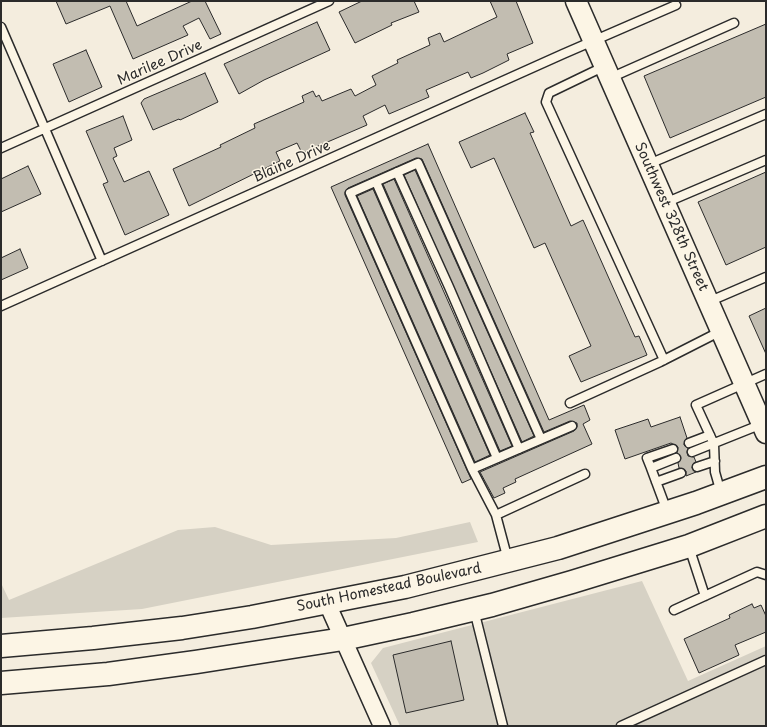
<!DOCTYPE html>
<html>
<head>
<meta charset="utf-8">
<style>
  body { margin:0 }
  #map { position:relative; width:767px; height:727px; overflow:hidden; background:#f4edde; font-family:"Playpen Sans",sans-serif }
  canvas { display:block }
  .frame { position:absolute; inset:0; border:2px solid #2b2b2b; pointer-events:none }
</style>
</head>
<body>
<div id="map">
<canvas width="767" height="727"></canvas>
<div class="frame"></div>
</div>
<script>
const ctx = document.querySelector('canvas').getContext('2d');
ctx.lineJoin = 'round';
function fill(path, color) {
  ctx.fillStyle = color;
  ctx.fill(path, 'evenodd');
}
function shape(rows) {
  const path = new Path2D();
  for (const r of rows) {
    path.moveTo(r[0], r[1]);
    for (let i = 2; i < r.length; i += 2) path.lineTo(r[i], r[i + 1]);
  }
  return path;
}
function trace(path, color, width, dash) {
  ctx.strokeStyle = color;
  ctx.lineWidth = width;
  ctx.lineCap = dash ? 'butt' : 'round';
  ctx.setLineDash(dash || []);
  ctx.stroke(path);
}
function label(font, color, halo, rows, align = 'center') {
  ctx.font = font + ' "Playpen Sans",sans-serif';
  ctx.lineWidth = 3;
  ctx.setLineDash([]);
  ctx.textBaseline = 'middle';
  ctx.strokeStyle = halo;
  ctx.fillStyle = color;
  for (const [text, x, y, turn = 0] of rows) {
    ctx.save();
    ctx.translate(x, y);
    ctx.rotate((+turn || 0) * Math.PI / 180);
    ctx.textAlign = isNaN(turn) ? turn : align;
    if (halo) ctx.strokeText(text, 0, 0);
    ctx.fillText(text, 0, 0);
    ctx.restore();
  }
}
fill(shape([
  [470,522,478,542,142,609,1,618,1,583,9,600,178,530,215,527,271,545,396,538],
  [642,581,688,681,766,646,766,726,400,726,371,663,383,648]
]), '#d6d1c4');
const building = shape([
  [56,1,126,1,137,26,192,1,205,1,221,34,210,39,199,18,183,26,188,35,133,59,110,6,66,24,56,1],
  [362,1,414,1,419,12,391,23,392,25,355,43,339,12,362,1],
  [490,1,516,1,533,43,507,54,509,60,483,73,471,78,468,72,426,90,429,97,389,114,385,105,363,116,367,125,302,153,297,143,276,152,280,161,189,206,173,169,221,147,220,145,255,128,254,124,304,102,302,96,313,91,316,97,319,95,322,101,351,89,355,96,376,85,372,76,398,63,397,60,430,45,428,38,440,33,444,42,497,17,490,1],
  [317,22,330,50,264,80,239,94,224,64,317,22],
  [766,24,766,97,670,138,644,76,766,24],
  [86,50,102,87,69,102,53,64,86,50],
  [205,73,218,102,180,120,179,119,153,130,141,103,144,99,205,73],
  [525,113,534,132,530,133,571,226,583,220,635,337,639,336,647,355,581,382,569,356,591,346,545,243,534,248,494,158,471,168,459,142,525,113],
  [123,116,132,140,114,148,117,156,113,158,124,182,149,171,169,215,125,235,103,184,108,182,86,131,123,116],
  [428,144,549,420,584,405,590,420,583,424,592,444,515,479,516,482,503,488,505,493,494,498,480,472,574,431,577,427,577,423,570,421,544,432,422,159,416,158,348,188,345,192,345,195,471,479,462,483,331,187,428,144],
  [28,166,41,194,1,212,1,179,28,166],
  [415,170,534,436,522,442,404,175,415,170],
  [766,172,766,247,726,265,698,202,766,172],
  [394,179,512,446,500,451,383,184,394,179],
  [373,189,490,455,475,462,357,196,373,189],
  [20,249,28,268,1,280,1,258,20,249],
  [766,308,766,354,749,316,766,308],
  [680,417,687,438,685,440,684,445,688,448,687,452,688,456,694,457,696,462,693,464,692,468,696,472,686,476,686,471,679,468,678,463,681,458,677,453,678,447,671,443,625,459,615,430,648,419,651,427,680,417],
  [752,604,754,608,761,605,766,616,766,632,735,645,739,655,699,673,684,639,730,618,729,615,752,604],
  [451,641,464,700,406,713,393,655,451,641]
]);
fill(building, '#c2bdb1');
trace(building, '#2b2b2b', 1);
const service = shape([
  [1,27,102,261],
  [605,66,549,93,546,102,664,360],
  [610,78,734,23],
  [1,148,329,1],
  [649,164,766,114],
  [397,172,449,287,519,449],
  [376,182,497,458],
  [665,203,766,160],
  [708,302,766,277],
  [1,306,563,54,676,5],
  [570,403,660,362,721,331],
  [689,443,710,435],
  [692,452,762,424],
  [697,467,715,461],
  [651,468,647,458,673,449],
  [472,469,350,193,418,163,541,439],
  [656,482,681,473],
  [721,493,715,472,714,444,696,405,766,374],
  [667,511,651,468,676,458],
  [496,515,472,469,572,426],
  [689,547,705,596],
  [508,560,496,515,585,474],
  [474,610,503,726],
  [674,610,757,572,766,575],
  [621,726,766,660]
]);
const minor = shape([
  [327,603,382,726]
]);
const tertiary = shape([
  [576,1,766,433]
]);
const trunk = shape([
  [1,646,93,638,182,628,252,617,405,587,558,548,696,503,766,477],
  [1,683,108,674,196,662,343,639,413,624,492,605,572,582,689,546,766,516]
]);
trace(service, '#2b2b2b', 11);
trace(minor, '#2b2b2b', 19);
trace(tertiary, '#2b2b2b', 23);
trace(trunk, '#2b2b2b', 25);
trace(service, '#fcf5e5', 8);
trace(minor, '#fcf5e5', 16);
trace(tertiary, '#fcf5e5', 20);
trace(trunk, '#fcf5e5', 22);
label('14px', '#2b2b2b', '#fcf5e5', [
  ["Marilee Drive",160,63,-24],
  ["Blaine Drive",292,162,-24],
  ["Southwest 328th Street",671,217,66],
  ["South Homestead Boulevard",389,588,-12]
]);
</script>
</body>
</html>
